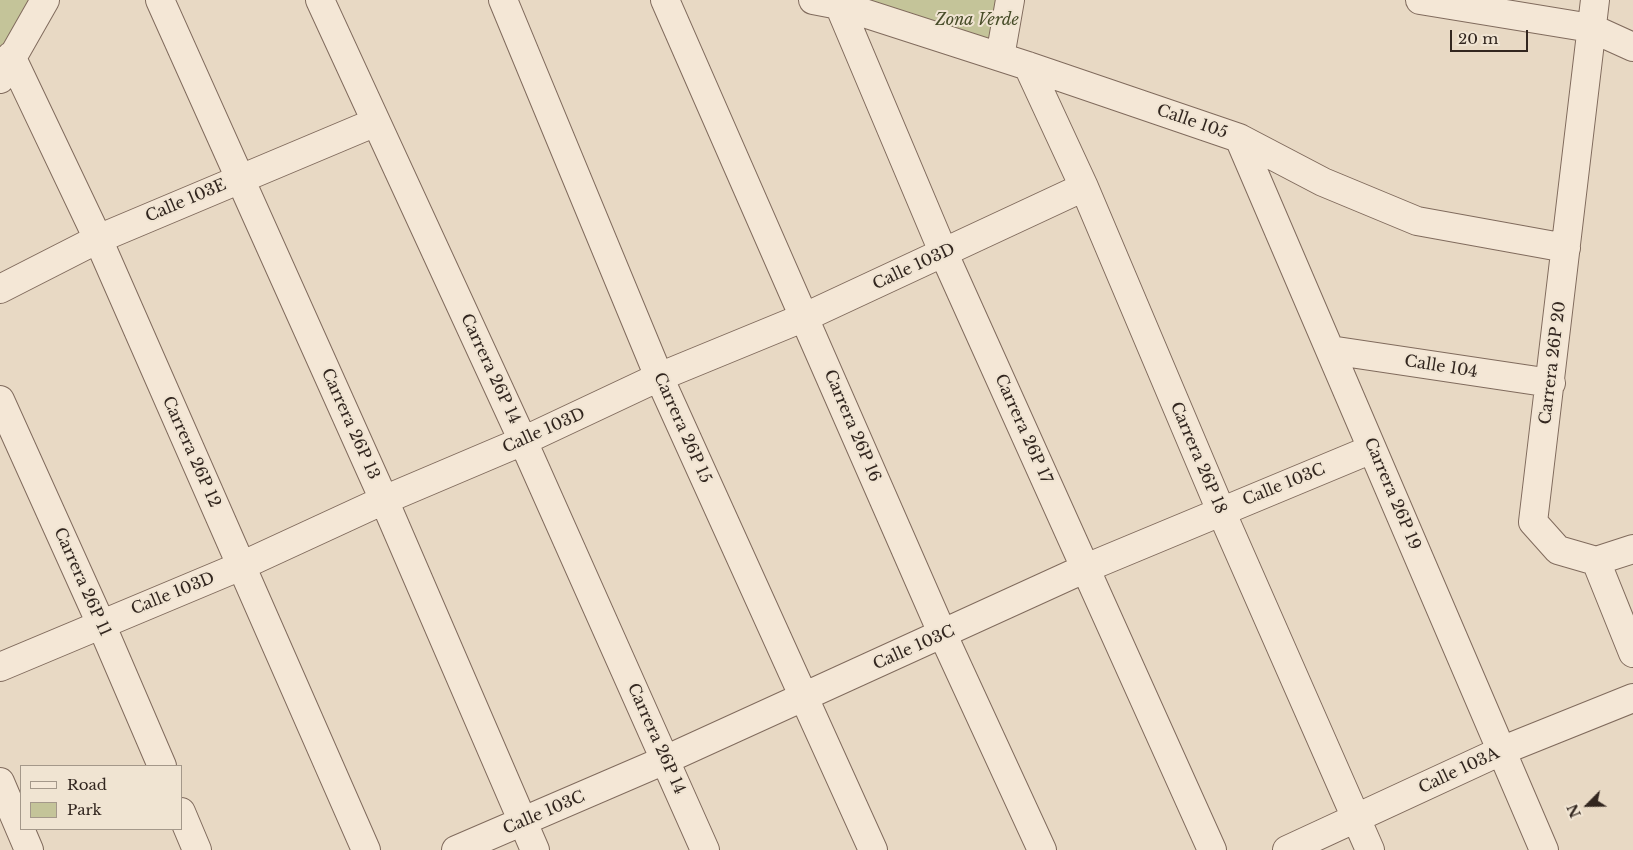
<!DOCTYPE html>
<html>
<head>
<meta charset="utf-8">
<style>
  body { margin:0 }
  #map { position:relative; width:1633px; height:850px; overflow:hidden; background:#e8d9c4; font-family:"Libre Baskerville",serif }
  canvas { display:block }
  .legend { position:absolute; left:20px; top:765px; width:162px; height:65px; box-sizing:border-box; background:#f0e4d2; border:1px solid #a4988a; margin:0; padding:6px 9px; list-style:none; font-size:15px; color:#32261f }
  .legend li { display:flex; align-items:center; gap:10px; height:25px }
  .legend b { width:25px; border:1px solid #a4988a }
  .north { position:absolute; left:1563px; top:780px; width:50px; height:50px; -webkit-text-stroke:4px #f0e4d2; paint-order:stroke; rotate:247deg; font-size:14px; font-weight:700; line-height:20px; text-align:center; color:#32261f }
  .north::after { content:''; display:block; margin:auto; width:18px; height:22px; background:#32261f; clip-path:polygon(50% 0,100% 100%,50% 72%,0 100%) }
  .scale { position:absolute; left:1450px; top:30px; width:78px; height:22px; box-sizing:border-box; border:2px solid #32261f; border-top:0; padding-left:6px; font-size:15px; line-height:18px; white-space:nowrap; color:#32261f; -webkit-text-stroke:4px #f0e4d2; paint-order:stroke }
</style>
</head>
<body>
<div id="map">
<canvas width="1633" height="850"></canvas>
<ul class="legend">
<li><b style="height:6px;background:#f4e7d6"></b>Road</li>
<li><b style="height:14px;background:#c4c499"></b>Park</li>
</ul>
<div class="north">N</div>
<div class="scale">20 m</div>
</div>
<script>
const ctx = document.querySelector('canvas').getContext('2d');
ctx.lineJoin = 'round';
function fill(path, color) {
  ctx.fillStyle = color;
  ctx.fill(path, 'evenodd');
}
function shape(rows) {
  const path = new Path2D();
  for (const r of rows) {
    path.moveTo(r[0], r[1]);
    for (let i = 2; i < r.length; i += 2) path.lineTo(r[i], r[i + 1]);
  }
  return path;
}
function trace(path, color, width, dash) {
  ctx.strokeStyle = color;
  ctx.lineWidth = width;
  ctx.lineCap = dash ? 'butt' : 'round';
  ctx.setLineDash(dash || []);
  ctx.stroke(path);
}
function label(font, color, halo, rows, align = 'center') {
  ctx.font = font + ' "Libre Baskerville",serif';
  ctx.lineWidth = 4;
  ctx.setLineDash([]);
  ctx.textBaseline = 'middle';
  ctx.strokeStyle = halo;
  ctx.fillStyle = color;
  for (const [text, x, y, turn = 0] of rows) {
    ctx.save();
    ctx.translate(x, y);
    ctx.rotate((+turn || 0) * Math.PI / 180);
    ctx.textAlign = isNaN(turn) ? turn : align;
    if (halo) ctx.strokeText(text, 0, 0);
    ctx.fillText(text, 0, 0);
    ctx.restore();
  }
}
fill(shape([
  [0,0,48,0,0,78],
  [841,0,1001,0,994,47]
]), '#c4c499');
const street = shape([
  [160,0,384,500,535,850],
  [320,0,523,441,705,850],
  [503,0,659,377,873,850],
  [665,0,943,635,1042,850],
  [813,0,839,5,1028,66,1239,138,1323,182,1417,221,1566,248],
  [1420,0,1591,28,1633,47],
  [1595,0,1533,522,1558,550,1596,561],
  [839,5,944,254,1212,850],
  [11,56,98,239,366,850],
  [1000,57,1010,0],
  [1028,66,1084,187,1221,511,1370,850],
  [0,79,45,0],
  [1239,138,1544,850],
  [0,289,98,239,376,122],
  [1330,350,1551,383],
  [0,400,101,624,162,766],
  [1596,561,1633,653],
  [1596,561,1633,549],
  [0,667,241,566,384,500,523,441,659,377,805,317,1084,187],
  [0,782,29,850],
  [181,812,197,850],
  [456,850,665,760,1086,568,1372,449],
  [1287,850,1501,751,1633,698]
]);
trace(street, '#806b5d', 30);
trace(street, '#f4e7d6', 28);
label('italic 16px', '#474c28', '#f0e4d2', [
  ["Zona Verde",977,20]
]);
label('16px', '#32261f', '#f0e4d2', [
  ["Calle 105",1192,122,19],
  ["Calle 103E",186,201,-23],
  ["Calle 103D",914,267,-25],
  ["Carrera 26P 20",1553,363,-83],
  ["Calle 104",1441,367,9],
  ["Carrera 26P 14",490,369,65],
  ["Carrera 26P 13",350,424,66],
  ["Carrera 26P 16",852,426,67],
  ["Carrera 26P 15",682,428,66],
  ["Carrera 26P 17",1023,429,66],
  ["Calle 103D",544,431,-24],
  ["Carrera 26P 12",191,452,66],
  ["Carrera 26P 18",1198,458,67],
  ["Calle 103C",1284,485,-22],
  ["Carrera 26P 19",1392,494,67],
  ["Carrera 26P 11",82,582,66],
  ["Calle 103D",173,594,-22],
  ["Calle 103C",914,648,-24],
  ["Carrera 26P 14",656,739,66],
  ["Calle 103A",1459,771,-25],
  ["Calle 103C",544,813,-23]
]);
</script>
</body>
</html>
